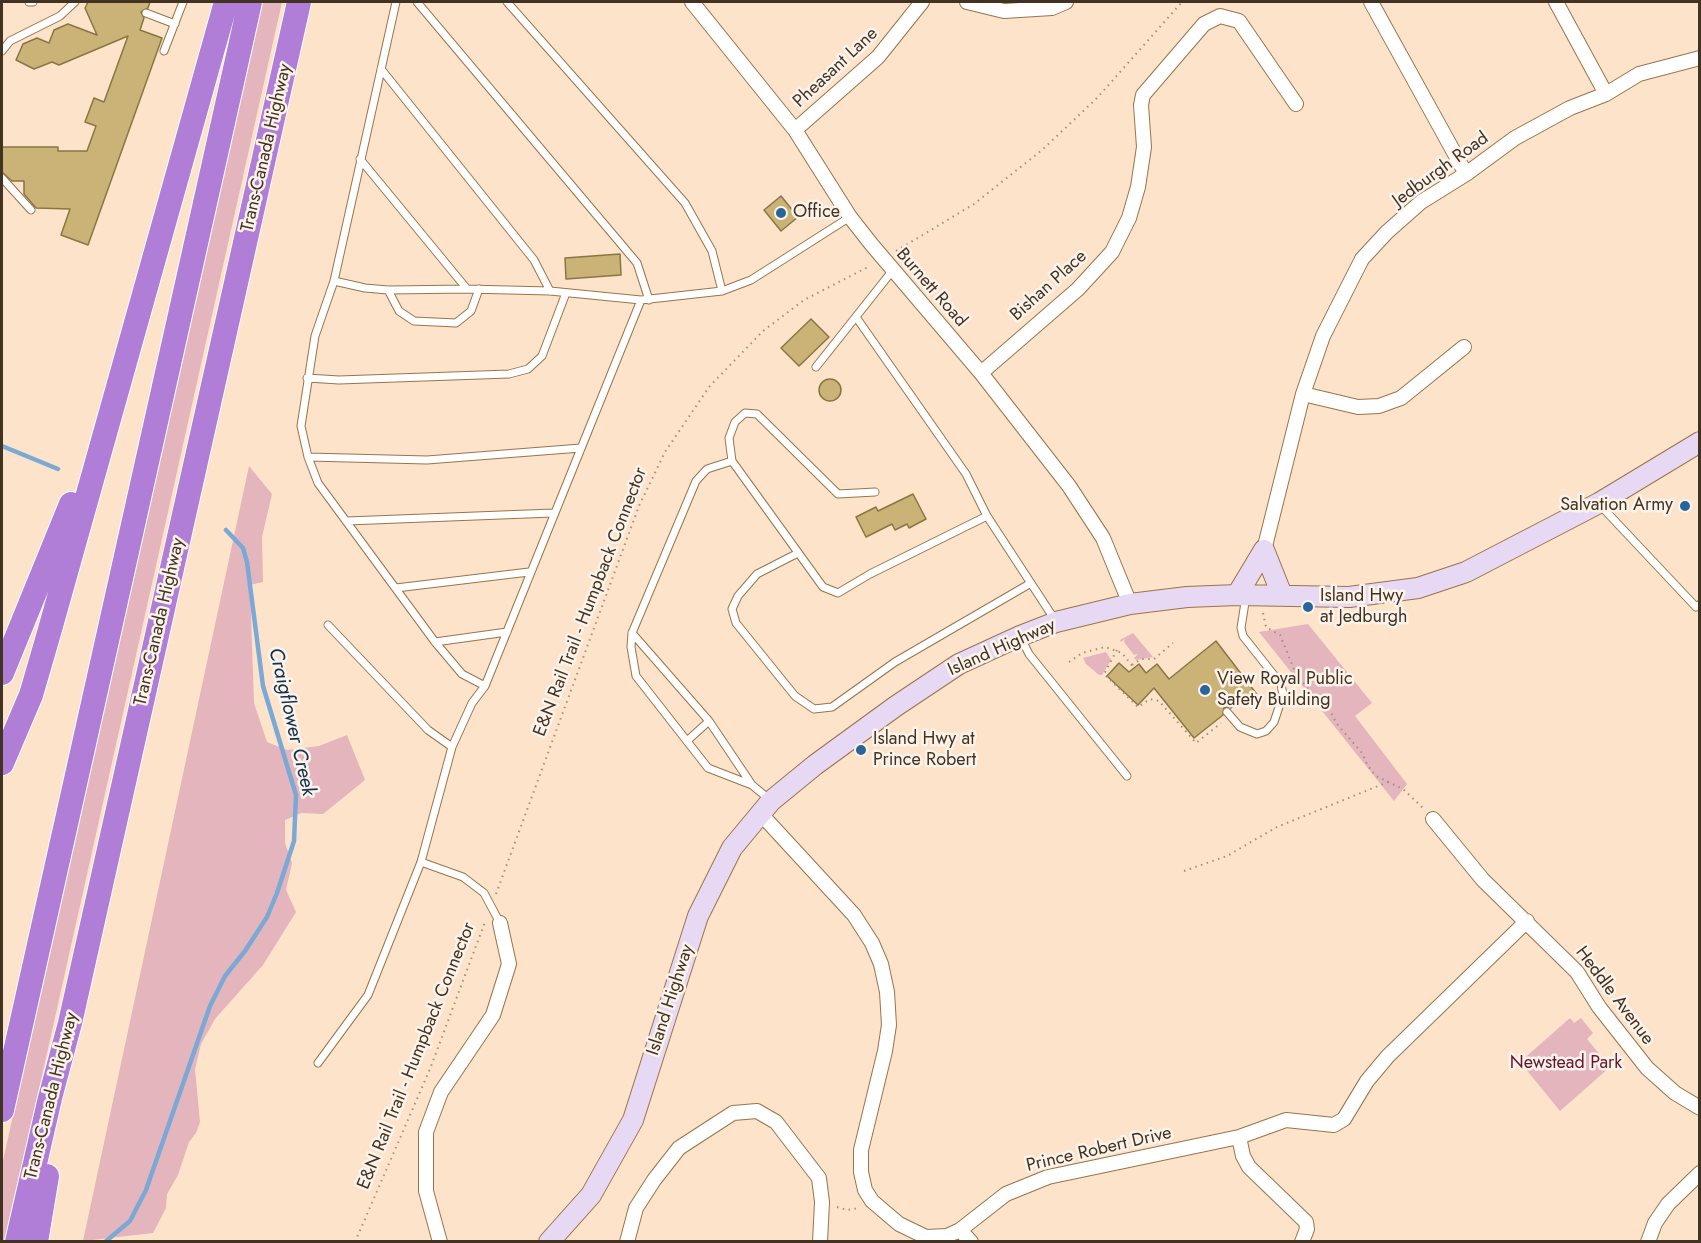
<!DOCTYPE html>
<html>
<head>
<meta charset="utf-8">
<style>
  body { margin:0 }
  #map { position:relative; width:1701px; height:1243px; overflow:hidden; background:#fce3c9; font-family:Jost,sans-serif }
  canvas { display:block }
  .frame { position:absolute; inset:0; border:3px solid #423221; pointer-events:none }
</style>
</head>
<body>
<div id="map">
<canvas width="1701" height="1243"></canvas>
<div class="frame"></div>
</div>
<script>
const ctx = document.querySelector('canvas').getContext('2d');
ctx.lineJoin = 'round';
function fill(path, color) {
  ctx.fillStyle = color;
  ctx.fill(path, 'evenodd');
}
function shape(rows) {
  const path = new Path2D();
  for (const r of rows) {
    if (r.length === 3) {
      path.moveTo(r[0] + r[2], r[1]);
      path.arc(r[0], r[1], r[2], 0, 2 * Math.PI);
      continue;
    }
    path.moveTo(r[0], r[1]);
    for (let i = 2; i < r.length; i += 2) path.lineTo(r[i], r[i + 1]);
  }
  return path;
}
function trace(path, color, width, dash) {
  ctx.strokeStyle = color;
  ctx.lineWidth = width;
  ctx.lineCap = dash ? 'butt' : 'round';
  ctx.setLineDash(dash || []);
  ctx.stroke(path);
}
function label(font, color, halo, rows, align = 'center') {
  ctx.font = font + ' Jost,sans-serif';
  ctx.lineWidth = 5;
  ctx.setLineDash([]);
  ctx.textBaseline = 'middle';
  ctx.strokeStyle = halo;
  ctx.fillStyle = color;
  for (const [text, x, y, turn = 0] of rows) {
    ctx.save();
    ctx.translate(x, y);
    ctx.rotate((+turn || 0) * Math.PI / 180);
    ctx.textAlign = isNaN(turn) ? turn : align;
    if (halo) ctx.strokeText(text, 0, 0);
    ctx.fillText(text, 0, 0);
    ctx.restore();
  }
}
fill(shape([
  [261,2,282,2,5,1241,2,1242,2,1165],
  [249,466,272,494,262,537,263,582,250,585,254,703,267,742,287,750,319,746,347,735,365,780,323,814,301,813,285,820,285,843,292,863,286,890,296,912,263,965,215,1019,201,1044,195,1069,200,1122,196,1133,189,1142,178,1175,167,1194,166,1208,153,1233,83,1241],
  [1308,624,1372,703,1355,716,1407,784,1394,801,1259,632],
  [1133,633,1153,657,1136,660,1134,658,1138,654,1134,655,1124,642,1125,639,1121,642,1120,640],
  [1106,652,1111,660,1102,675,1099,675,1086,664,1083,658],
  [1570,1018,1574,1023,1581,1018,1593,1033,1587,1039,1610,1067,1560,1111,1520,1062]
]), '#e4b5bc');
trace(shape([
  [2,446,58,469],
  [105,1242,130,1221,146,1190,210,1006,225,976,245,951,267,917,277,893,294,841,296,795,263,686,247,562,243,548,226,530]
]), '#7ba9d6', 4.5);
const building = shape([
  [88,2,150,2,148,8,141,12,144,18,140,30,162,38,88,245,61,235,70,209,36,208,24,194,24,181,12,181,2,172,2,147,58,147,58,151,87,151,96,126,85,122,94,98,104,102,128,36,59,65,52,62,34,69,16,60,23,44,37,38,49,43,54,30,68,24,97,35,85,8,88,2],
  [781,196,798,217,781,231,764,210,781,196],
  [620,254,621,275,566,279,565,258,620,254],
  [811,319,829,337,799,366,781,348,811,319],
  [830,390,11],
  [913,494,926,519,909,528,907,524,895,530,892,524,866,537,856,517,876,507,878,511,913,494],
  [1216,641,1262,701,1254,708,1245,697,1231,708,1224,707,1223,715,1194,738,1154,688,1138,705,1107,676,1119,663,1129,672,1139,664,1146,673,1157,664,1169,679,1216,641]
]);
fill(building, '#cbb377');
trace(building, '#897643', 1.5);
const service = shape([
  [29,2,33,2],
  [396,2,334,281,315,336,301,426,308,457,318,483,435,642,462,674,485,686],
  [417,2,637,263,649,300],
  [507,2,685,203,712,251,722,291],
  [146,13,175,24],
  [2,51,10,41,60,16,75,2],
  [164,51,183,2],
  [381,69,534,260,550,291],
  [360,159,467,289,550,291,641,300,722,291,751,280,850,217],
  [2,178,31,210],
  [334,281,365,288,388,290,467,289],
  [388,290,399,311,414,321,456,323,471,311,479,289],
  [856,317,966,474,987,516,1055,620],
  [816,367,893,270],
  [307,378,339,380,509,374,528,369,542,356,566,293],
  [308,457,427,460,581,448],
  [732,461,707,469,696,481,632,633,631,647,636,676,708,768,752,785],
  [875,492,838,494,757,414,745,413,735,422,729,438,732,461,823,587,838,593,870,574,987,516],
  [1600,505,1696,607,1700,604],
  [347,521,553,513],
  [798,553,757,574,738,596,732,609,736,623,795,696,814,709,832,707,895,662,1031,583],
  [396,588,529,572],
  [328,625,428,730,452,747],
  [632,633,709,721,752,785,769,799],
  [1021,638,1029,654,1127,776],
  [435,642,507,632],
  [1227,712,1240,727,1257,734,1266,731,1274,722,1283,695,1281,684,1243,636,1241,628,1246,596],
  [687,741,709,721],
  [421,862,463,877,484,893,500,923],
  [318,1063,368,995,421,862,452,747,472,703,485,686,641,300]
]);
const minor = shape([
  [692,2,795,130,850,217,872,245,981,373,1069,486,1103,538,1130,604],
  [967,2,1004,11,1052,8,1066,2],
  [1371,2,1466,174],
  [1556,2,1606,94],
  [795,130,878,57,922,2],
  [981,373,1078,289,1112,252,1129,218,1138,187,1144,147,1141,105,1143,95,1204,24,1220,16,1239,21,1296,104],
  [1303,394,1358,407,1379,406,1401,398,1464,347],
  [1264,550,1303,394,1323,336,1362,259,1387,232,1421,202,1466,174,1515,138,1570,108,1606,94,1639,74,1700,58],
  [760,813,854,915,872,943,881,964,887,992,889,1025,885,1051,861,1150,861,1172,865,1190,872,1201,899,1224,926,1237,947,1236,960,1230,1006,1194,1048,1177,1239,1137,1286,1120,1334,1125,1344,1119,1367,1081,1388,1056,1527,921],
  [1433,819,1483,880,1577,972,1599,1007,1647,1068,1675,1093,1700,1108],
  [1239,1137,1243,1156,1249,1167,1306,1222,1307,1229,1302,1242],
  [960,1230,971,1242],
  [440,1242,426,1191,426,1132,441,1092,493,1015,509,964,500,923],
  [627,1242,636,1208,654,1180,679,1148,733,1113,757,1111,776,1122,819,1178,822,1202,820,1242],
  [1648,1242,1655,1223,1668,1204,1700,1173]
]);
const secondary = shape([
  [1264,550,1282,595],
  [1237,595,1264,550],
  [549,1242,591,1195,633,1120,698,916,732,848,771,801,815,765,896,706,959,664,1020,636,1056,622,1130,604,1187,597,1237,595,1349,597,1418,588,1466,572,1599,503,1700,442]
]);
const motorway = shape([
  [2,673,71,504],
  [2,763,31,695,49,633,226,2],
  [2,1110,250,2],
  [17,1242,50,1098,70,1023,299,2],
  [36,1242,47,1176]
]);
trace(service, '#99744b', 9);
trace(minor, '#99744b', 16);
trace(secondary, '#99744b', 22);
trace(motorway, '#fff', 26);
trace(shape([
  [896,251,974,204,1042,150,1097,98,1182,2],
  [1263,613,1266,627,1280,635,1296,674,1317,700,1331,713,1337,724,1362,753,1368,766,1376,776,1403,789,1423,808],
  [1117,650,1104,674,1138,707,1150,699,1159,701,1196,743,1221,723],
  [1069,662,1082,653,1105,647,1122,653,1134,668],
  [1132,665,1141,659,1154,659,1173,643],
  [1184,871,1227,856,1277,827,1388,782],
  [496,894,639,506,665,452,709,387,763,331,804,300,870,266],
  [837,1207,847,1210,860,1208],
  [355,1242,430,1069,485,922]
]), '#a5907a', 2, [1.5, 4.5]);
trace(service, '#fff', 7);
trace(minor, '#fff', 14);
trace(secondary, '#e7d8f3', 20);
trace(motorway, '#b07ed7', 24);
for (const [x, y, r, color] of [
  [781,213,6,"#28659c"],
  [1685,506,6,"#28659c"],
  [1308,607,6,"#28659c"],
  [1205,690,6,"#28659c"],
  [861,750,6,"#28659c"]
]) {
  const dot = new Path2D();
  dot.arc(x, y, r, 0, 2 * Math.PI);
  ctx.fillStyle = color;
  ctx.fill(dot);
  trace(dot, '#fcf3eb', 2);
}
label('18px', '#423221', '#fcf3eb', [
  ["Pheasant Lane",836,68,-43],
  ["Trans-Canada Highway",267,148,-77],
  ["Jedburgh Road",1441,170,-36],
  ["Bishan Place",1049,286,-42],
  ["Burnett Road",931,288,49],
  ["E&N Rail Trail - Humpback Connector",591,602,-69],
  ["Trans-Canada Highway",160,622,-77],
  ["Island Highway",1002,648,-24],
  ["Heddle Avenue",1614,996,53],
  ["Island Highway",671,1000,-72],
  ["E&N Rail Trail - Humpback Connector",417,1056,-68],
  ["Trans-Canada Highway",52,1096,-76],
  ["Prince Robert Drive",1099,1150,-13]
]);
label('18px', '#423221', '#fcf3eb', [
  ["Office",793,213],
  ["Salvation Army",1673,506,"right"],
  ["Island Hwy",1320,597],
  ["at Jedburgh",1320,618],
  ["View Royal Public",1217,680],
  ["Safety Building",1217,701],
  ["Island Hwy at",873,740],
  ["Prince Robert",873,761]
], 'left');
label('18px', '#64142b', '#fcf3eb', [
  ["Newstead Park",1566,1064]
]);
label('italic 20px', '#103250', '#fcf3eb', [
  ["Craigflower Creek",291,722,77]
]);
</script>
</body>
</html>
